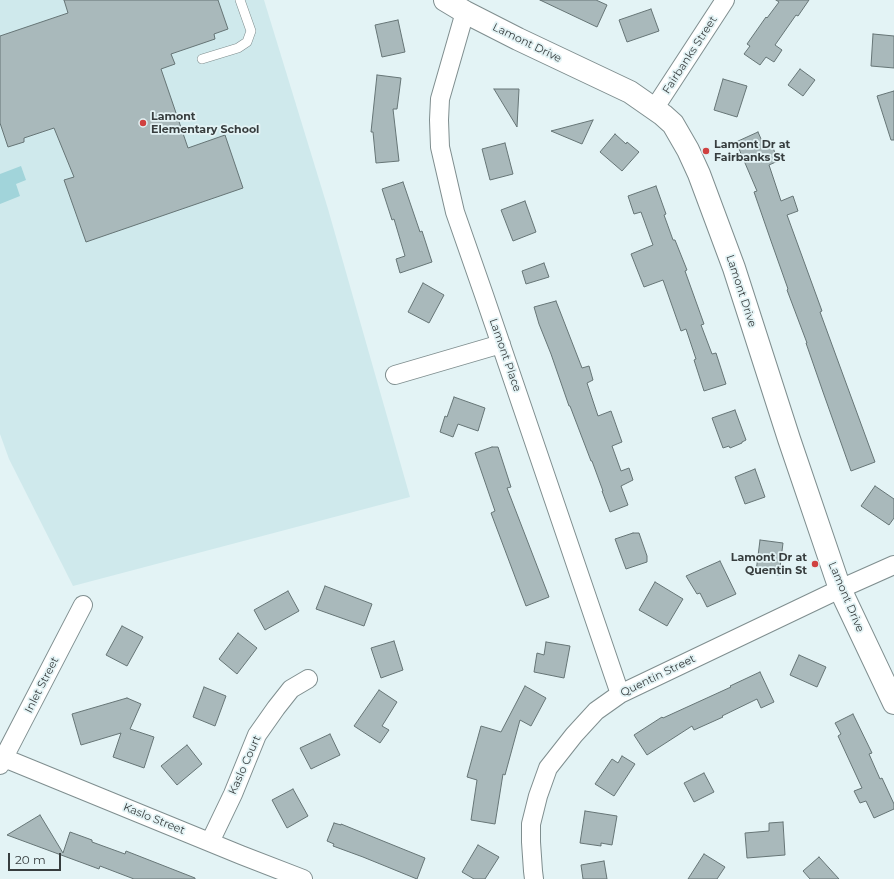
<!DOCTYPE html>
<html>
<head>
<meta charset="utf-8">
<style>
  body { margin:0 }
  #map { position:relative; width:894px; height:879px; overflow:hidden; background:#e3f3f5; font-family:Montserrat,sans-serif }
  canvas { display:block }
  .scale { position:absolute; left:8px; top:853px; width:53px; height:18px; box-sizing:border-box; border:2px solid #373d3e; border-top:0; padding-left:5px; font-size:12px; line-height:14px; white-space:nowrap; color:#373d3e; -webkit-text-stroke:3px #e3f3f5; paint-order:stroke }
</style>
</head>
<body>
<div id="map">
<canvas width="894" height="879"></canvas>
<div class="scale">20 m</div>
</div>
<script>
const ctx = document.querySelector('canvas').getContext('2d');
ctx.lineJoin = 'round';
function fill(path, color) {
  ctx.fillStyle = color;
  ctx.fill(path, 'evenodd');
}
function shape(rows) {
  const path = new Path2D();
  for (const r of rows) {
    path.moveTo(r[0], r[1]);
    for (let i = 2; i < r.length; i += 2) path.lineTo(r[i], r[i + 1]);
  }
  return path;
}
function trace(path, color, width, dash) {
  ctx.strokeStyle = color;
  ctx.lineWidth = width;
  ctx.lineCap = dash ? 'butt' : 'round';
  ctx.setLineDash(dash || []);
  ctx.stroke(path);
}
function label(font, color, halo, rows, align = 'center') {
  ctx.font = font + ' Montserrat,sans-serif';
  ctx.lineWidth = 3.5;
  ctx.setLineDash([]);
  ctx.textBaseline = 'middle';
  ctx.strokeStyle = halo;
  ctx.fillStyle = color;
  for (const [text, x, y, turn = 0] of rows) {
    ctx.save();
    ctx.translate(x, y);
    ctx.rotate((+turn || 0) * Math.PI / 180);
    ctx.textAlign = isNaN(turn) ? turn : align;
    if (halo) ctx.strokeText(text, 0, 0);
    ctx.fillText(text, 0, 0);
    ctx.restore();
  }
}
fill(shape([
  [0,0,264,0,328,209,410,497,73,586,9,459,0,434]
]), '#cfe9ec');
fill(shape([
  [21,166,26,180,16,184,20,196,0,204,0,174]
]), '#a1d4da');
const building = shape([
  [64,0,218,0,228,29,214,34,215,39,171,54,175,64,161,69,188,148,225,135,243,188,86,242,64,180,74,177,54,128,24,138,24,142,8,147,0,123,0,36,68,13,64,0],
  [540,0,596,0,607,5,597,27,540,0],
  [776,0,809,0,798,16,796,15,775,45,782,50,774,62,766,57,760,65,744,54,750,46,747,44,766,17,767,18,779,2,776,0],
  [651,9,659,31,627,42,619,20,651,9],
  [398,20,405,52,382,57,375,25,398,20],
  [873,34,894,36,894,68,871,66,873,34],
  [800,69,815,80,803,96,788,85,800,69],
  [377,75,401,78,397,109,393,109,399,161,376,163,373,132,371,132,377,75],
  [723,79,747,86,737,117,714,110,723,79],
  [494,89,519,89,517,127,494,89],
  [894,91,894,140,891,140,877,96,894,91],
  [593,120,582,144,551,131,593,120],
  [758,132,765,148,772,145,778,161,769,165,781,201,793,196,798,211,787,215,822,311,820,312,846,383,875,462,851,471,823,392,806,343,807,343,787,290,788,289,771,241,754,192,757,191,736,142,758,132],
  [615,134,626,144,627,142,639,152,622,171,600,152,615,134],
  [505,143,513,174,490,180,482,149,505,143],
  [403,182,420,232,422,231,432,262,400,273,396,259,405,256,394,219,392,220,382,189,403,182],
  [656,186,666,214,664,215,673,240,675,240,687,270,685,271,704,324,701,325,712,354,716,353,726,384,704,391,694,360,696,359,686,329,681,331,663,280,644,287,631,254,653,245,641,212,634,214,628,196,656,186],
  [525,201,536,232,513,241,501,210,525,201],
  [544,263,549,277,526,284,522,271,544,263],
  [423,283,444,295,429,323,408,312,423,283],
  [556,301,582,368,589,366,593,380,587,383,598,416,611,411,622,442,612,446,621,471,629,468,633,480,621,486,628,505,610,512,602,491,603,491,592,461,591,461,570,406,569,406,551,354,539,324,534,307,556,301],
  [454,397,485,408,478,431,458,424,453,437,440,432,445,416,447,417,454,397],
  [735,410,746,440,742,442,742,443,730,448,729,446,723,448,712,418,735,410],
  [492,447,498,447,511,487,507,488,549,597,526,606,491,513,495,511,475,453,492,447],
  [755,469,765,497,745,504,735,477,755,469],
  [875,486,894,499,894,518,889,525,861,506,875,486],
  [633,533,639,533,647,556,647,562,626,569,615,539,633,533],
  [760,540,783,543,779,575,756,572,760,540],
  [720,561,736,594,707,607,700,593,697,594,686,576,720,561],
  [655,582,683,599,667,626,639,610,655,582],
  [325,586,372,604,364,626,316,609,325,586],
  [288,591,299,611,265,630,254,610,288,591],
  [122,626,143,637,127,666,106,655,122,626],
  [238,633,257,648,237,674,219,659,238,633],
  [394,641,403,670,381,678,371,648,394,641],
  [546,642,570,646,564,678,534,672,537,653,544,655,546,642],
  [799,655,826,667,817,687,790,675,799,655],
  [760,672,774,702,761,708,757,699,722,716,723,717,694,730,692,726,647,755,634,735,662,717,663,718,731,687,730,686,760,672],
  [525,686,546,698,531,726,520,720,505,775,503,774,495,824,471,820,477,780,467,777,481,726,501,732,525,686],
  [204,687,226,696,215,726,193,717,204,687],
  [379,690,397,702,382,726,389,730,380,743,354,726,379,690],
  [127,698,141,704,130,729,154,737,144,768,113,757,121,733,81,745,72,714,127,698],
  [853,714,872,753,869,754,880,779,882,778,894,804,894,809,874,818,866,801,860,803,854,791,862,788,838,736,841,734,835,723,853,714],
  [330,734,340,755,311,769,300,748,330,734],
  [187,745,202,764,177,785,161,766,187,745],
  [622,756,635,764,614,796,595,784,612,759,618,763,622,756],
  [704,773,714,792,694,802,684,783,704,773],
  [293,789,308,816,287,828,272,800,293,789],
  [585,811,617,816,612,845,601,843,601,846,580,843,585,811],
  [40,815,63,853,70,832,92,840,92,842,125,854,126,851,195,878,195,879,134,879,100,866,99,869,7,835,40,815],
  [783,822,785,855,747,858,745,833,769,831,769,823,783,822],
  [334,823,341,825,341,824,425,858,417,879,363,857,333,846,334,844,327,841,334,823],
  [478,845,499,857,485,879,474,879,462,872,478,845],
  [704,854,725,867,717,879,688,879,704,854],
  [819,857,839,879,810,879,803,871,819,857],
  [604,861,607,879,583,879,581,865,604,861]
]);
fill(building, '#a9b9bb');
trace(building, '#667576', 1);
const service = shape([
  [202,59,238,48,247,42,251,31,240,0]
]);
const minor = shape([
  [465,12,440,99,439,120,440,147,455,212,484,295,620,694],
  [654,109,725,0],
  [395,375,501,344],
  [4,758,241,855,303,879],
  [0,765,83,605],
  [210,842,233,794,257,735,276,708,291,689,308,679],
  [534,879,533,871,531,842,531,824,538,796,548,768,574,735,596,711,620,694,840,589,894,565]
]);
const tertiary = shape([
  [445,0,465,12,518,39,630,92,663,115,673,124,688,150,699,174,734,268,789,439,840,589,894,703]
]);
trace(service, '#7f8e8f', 10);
trace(minor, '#7f8e8f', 20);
trace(tertiary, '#7f8e8f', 24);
trace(service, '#fff', 9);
trace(minor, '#fff', 18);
trace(tertiary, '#fff', 22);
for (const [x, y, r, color] of [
  [143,123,4,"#d04140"],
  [706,151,4,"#d04140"],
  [815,564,4,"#d04140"]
]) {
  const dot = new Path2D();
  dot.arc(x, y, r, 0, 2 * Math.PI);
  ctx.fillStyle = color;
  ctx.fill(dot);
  trace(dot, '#e3f3f5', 1.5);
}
label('11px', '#373d3e', '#e3f3f5', [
  ["Lamont Drive",527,43,26],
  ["Fairbanks Street",690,55,-57],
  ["Lamont Drive",741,291,72],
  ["Lamont Place",505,355,71],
  ["Lamont Drive",846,597,67],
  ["Quentin Street",658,676,-26],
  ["Inlet Street",42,685,-63],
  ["Kaslo Court",245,765,-66],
  ["Kaslo Street",154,819,22]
]);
label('bold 11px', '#373d3e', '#e3f3f5', [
  ["Lamont",151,117],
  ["Elementary School",151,130],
  ["Lamont Dr at",714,145],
  ["Fairbanks St",714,158],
  ["Lamont Dr at",807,558,"right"],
  ["Quentin St",807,571,"right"]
], 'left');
</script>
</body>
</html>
